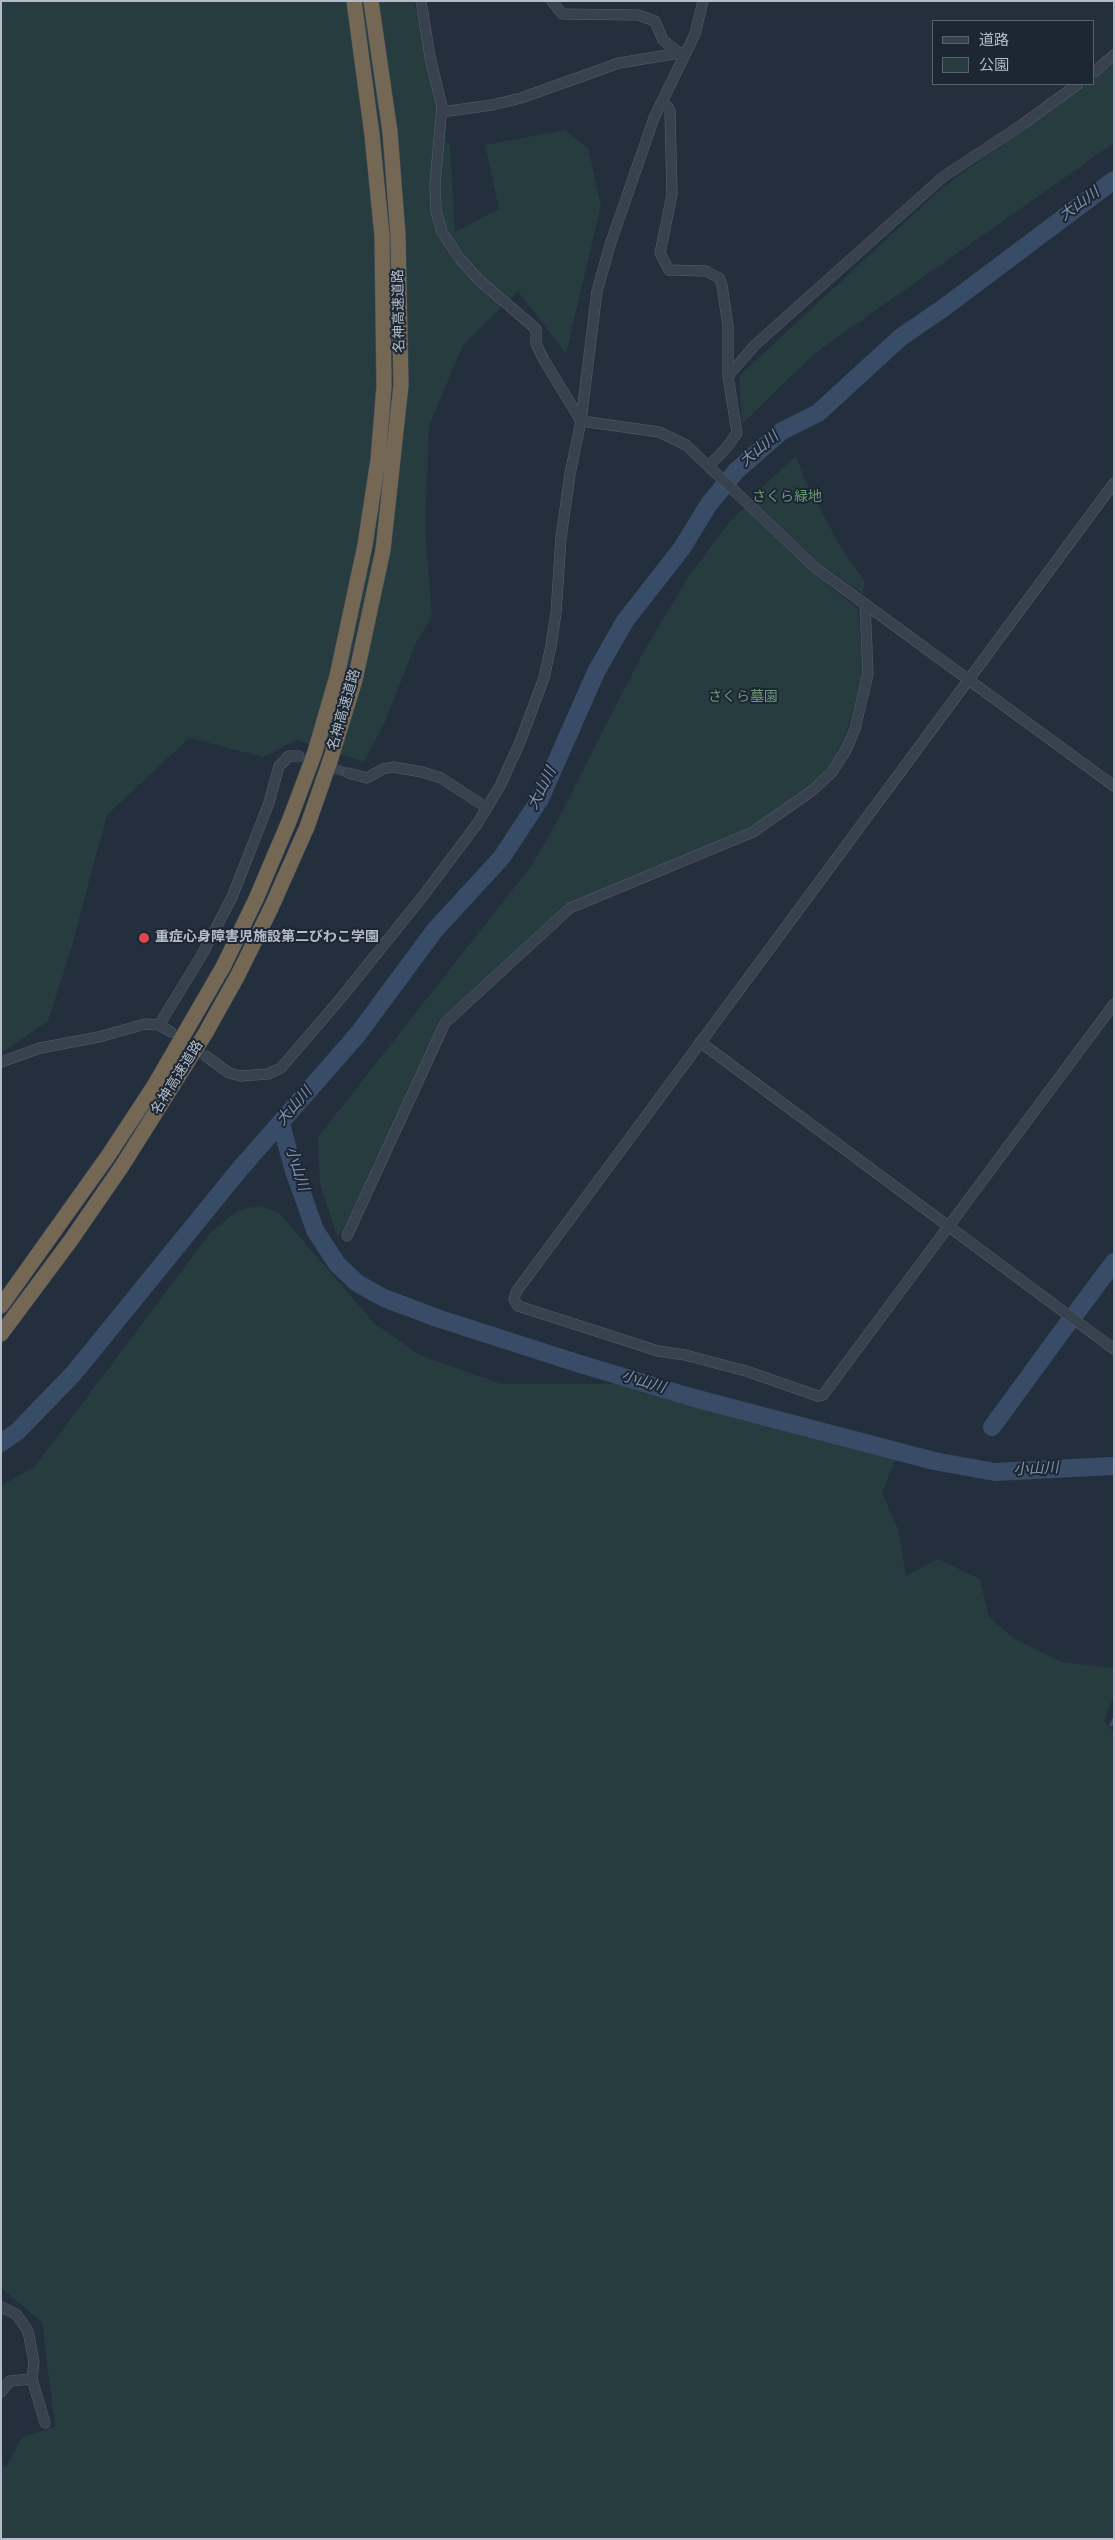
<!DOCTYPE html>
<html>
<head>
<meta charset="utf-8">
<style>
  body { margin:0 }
  #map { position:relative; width:1115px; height:2540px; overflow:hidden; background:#242f3e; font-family:"Source Sans 3","Noto Sans JP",sans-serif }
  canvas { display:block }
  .frame { position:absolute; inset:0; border:2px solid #b4bcc9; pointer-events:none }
  .legend { position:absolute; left:932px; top:20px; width:162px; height:65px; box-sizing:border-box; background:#1d2633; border:1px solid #59626f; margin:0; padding:6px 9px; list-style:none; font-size:15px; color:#b4bcc9 }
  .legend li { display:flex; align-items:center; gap:10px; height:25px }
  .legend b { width:25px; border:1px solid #59626f }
</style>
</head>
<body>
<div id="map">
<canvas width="1115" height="2540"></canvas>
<div class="frame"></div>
<ul class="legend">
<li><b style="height:6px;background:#38414e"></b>道路</li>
<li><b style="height:14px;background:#263c3f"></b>公園</li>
</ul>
</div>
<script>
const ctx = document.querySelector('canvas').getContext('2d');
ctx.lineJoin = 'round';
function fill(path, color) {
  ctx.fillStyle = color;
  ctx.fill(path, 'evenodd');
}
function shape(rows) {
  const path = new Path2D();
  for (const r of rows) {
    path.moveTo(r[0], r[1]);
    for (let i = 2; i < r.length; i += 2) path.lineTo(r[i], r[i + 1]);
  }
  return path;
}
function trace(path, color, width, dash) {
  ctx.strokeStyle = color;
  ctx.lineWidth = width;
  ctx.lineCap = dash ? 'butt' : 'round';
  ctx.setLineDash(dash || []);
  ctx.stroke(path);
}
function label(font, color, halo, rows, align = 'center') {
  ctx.font = font + ' "Source Sans 3","Noto Sans JP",sans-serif';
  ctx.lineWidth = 4;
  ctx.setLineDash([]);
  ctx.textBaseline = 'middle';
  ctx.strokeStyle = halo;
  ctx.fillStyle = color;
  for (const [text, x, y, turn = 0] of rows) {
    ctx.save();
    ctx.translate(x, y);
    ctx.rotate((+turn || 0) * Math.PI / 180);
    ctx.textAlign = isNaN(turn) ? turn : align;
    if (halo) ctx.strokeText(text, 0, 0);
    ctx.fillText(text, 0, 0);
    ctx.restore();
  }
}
fill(shape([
  [1,1,414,1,438,109,435,139,450,144,455,232,499,209,485,145,565,130,588,148,601,205,566,354,518,291,463,345,429,426,425,529,432,616,416,643,385,722,364,762,297,740,263,757,189,738,107,815,69,956,48,1021,1,1053],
  [1114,63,1114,143,815,353,742,424,739,376,943,187,1087,84,1094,84,1094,79],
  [796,456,804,478,840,546,865,582,863,594,821,564,755,502,753,496],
  [744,508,817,576,858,609,863,675,843,745,830,766,812,785,751,827,565,905,442,1021,342,1233,337,1236,320,1184,318,1137,532,865,556,823,645,649,690,574,726,526],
  [260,1206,278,1212,375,1324,420,1355,501,1384,626,1384,896,1458,882,1493,898,1529,906,1576,938,1559,980,1579,989,1617,1013,1638,1061,1662,1114,1668,1114,1695,1104,1721,1114,1732,1114,2539,1,2539,1,2466,6,2467,22,2437,55,2427,42,2322,1,2288,1,1486,34,1467,210,1233,239,1210]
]), '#263c3f');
trace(shape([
  [1111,1725,1114,1719]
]), '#394c67', 3);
trace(shape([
  [281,1124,293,1168,315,1230,337,1264,357,1283,384,1298,437,1318,580,1364,694,1398,934,1461,995,1472,1114,1466],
  [1076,1313,1114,1262],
  [992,1427,1068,1323],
  [1,1443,18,1431,74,1373,239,1170,358,1034,435,930,502,857,540,799,596,672,625,621,682,548,709,504,736,471,782,431,818,413,901,337,942,309,1114,180]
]), '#394c67', 18);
trace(shape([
  [307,759,348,773]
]), '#3a4453', 10, [10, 5]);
const minor = shape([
  [421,1,430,57,442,107,435,184,436,211,442,232,460,259,479,280,536,329,536,344,544,360,581,421,659,432,686,445,817,569,1114,786],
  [552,1,562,14,638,15,655,21,663,40,679,53],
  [1094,72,1114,55],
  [661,103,668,107,670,111,672,195,660,253,669,270,706,271,719,278,722,285,728,326,728,376,737,433,727,447,709,466],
  [442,112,492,105,521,98,619,63,686,52],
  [728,376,755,345,943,177,1023,124,1078,84],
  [1114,483,516,1292,514,1299,518,1306,658,1351,685,1355,746,1371,818,1396,823,1395,1114,1004],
  [348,773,367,778,383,769,393,767,422,772,441,778,487,808],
  [159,1025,203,953,232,897,269,803,279,766,289,756,299,756],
  [700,1042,1114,1349],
  [206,1056,229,1073,240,1076,268,1074,281,1068,341,998,423,896,477,824,500,786,520,742,544,678,551,646,556,613,561,538,570,474,581,421,597,291,611,242,654,118,695,34,703,1],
  [1,1062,40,1048,99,1037,145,1024,159,1025,171,1032],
  [347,1236,445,1023,570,908,753,832,813,790,832,772,846,750,855,729,868,674,865,604],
  [1,2307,16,2314,28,2331,34,2362,32,2379,10,2381,1,2392],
  [32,2379,45,2423]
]);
const highway = shape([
  [1,1306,108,1156,154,1086,223,967,256,899,290,819,315,752,337,676,365,545,378,460,384,386,382,236,372,135,354,1],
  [1,1334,71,1240,122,1166,205,1034,238,975,271,908,307,827,331,758,355,680,383,550,401,385,398,235,390,132,371,1]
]);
trace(minor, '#565f6c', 11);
trace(highway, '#434c59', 16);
trace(minor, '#38414e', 10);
trace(highway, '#746855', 15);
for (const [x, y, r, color] of [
  [144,938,6,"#e0444e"]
]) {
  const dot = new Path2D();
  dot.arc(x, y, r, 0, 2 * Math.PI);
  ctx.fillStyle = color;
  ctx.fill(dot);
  trace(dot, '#1d2633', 2);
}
label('14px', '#b4bcc9', '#1d2633', [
  ["名神高速道路",400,311,-91],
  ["名神高速道路",345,710,-74],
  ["名神高速道路",178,1078,-58]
]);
label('14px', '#6b9a76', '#1d2633', [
  ["さくら緑地",787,498],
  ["さくら墓園",743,698]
]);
label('bold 14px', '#b4bcc9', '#1d2633', [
  ["重症心身障害児施設第二びわこ学園",155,938]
], 'left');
label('italic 15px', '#7c92b1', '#1d2633', [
  ["大山川",1080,205,-36],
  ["大山川",760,450,-40],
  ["大山川",543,789,-63],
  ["大山川",295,1107,-49],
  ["小山川",296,1169,72],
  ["小山川",643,1383,17],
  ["小山川",1036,1470,-3]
]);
</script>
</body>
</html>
